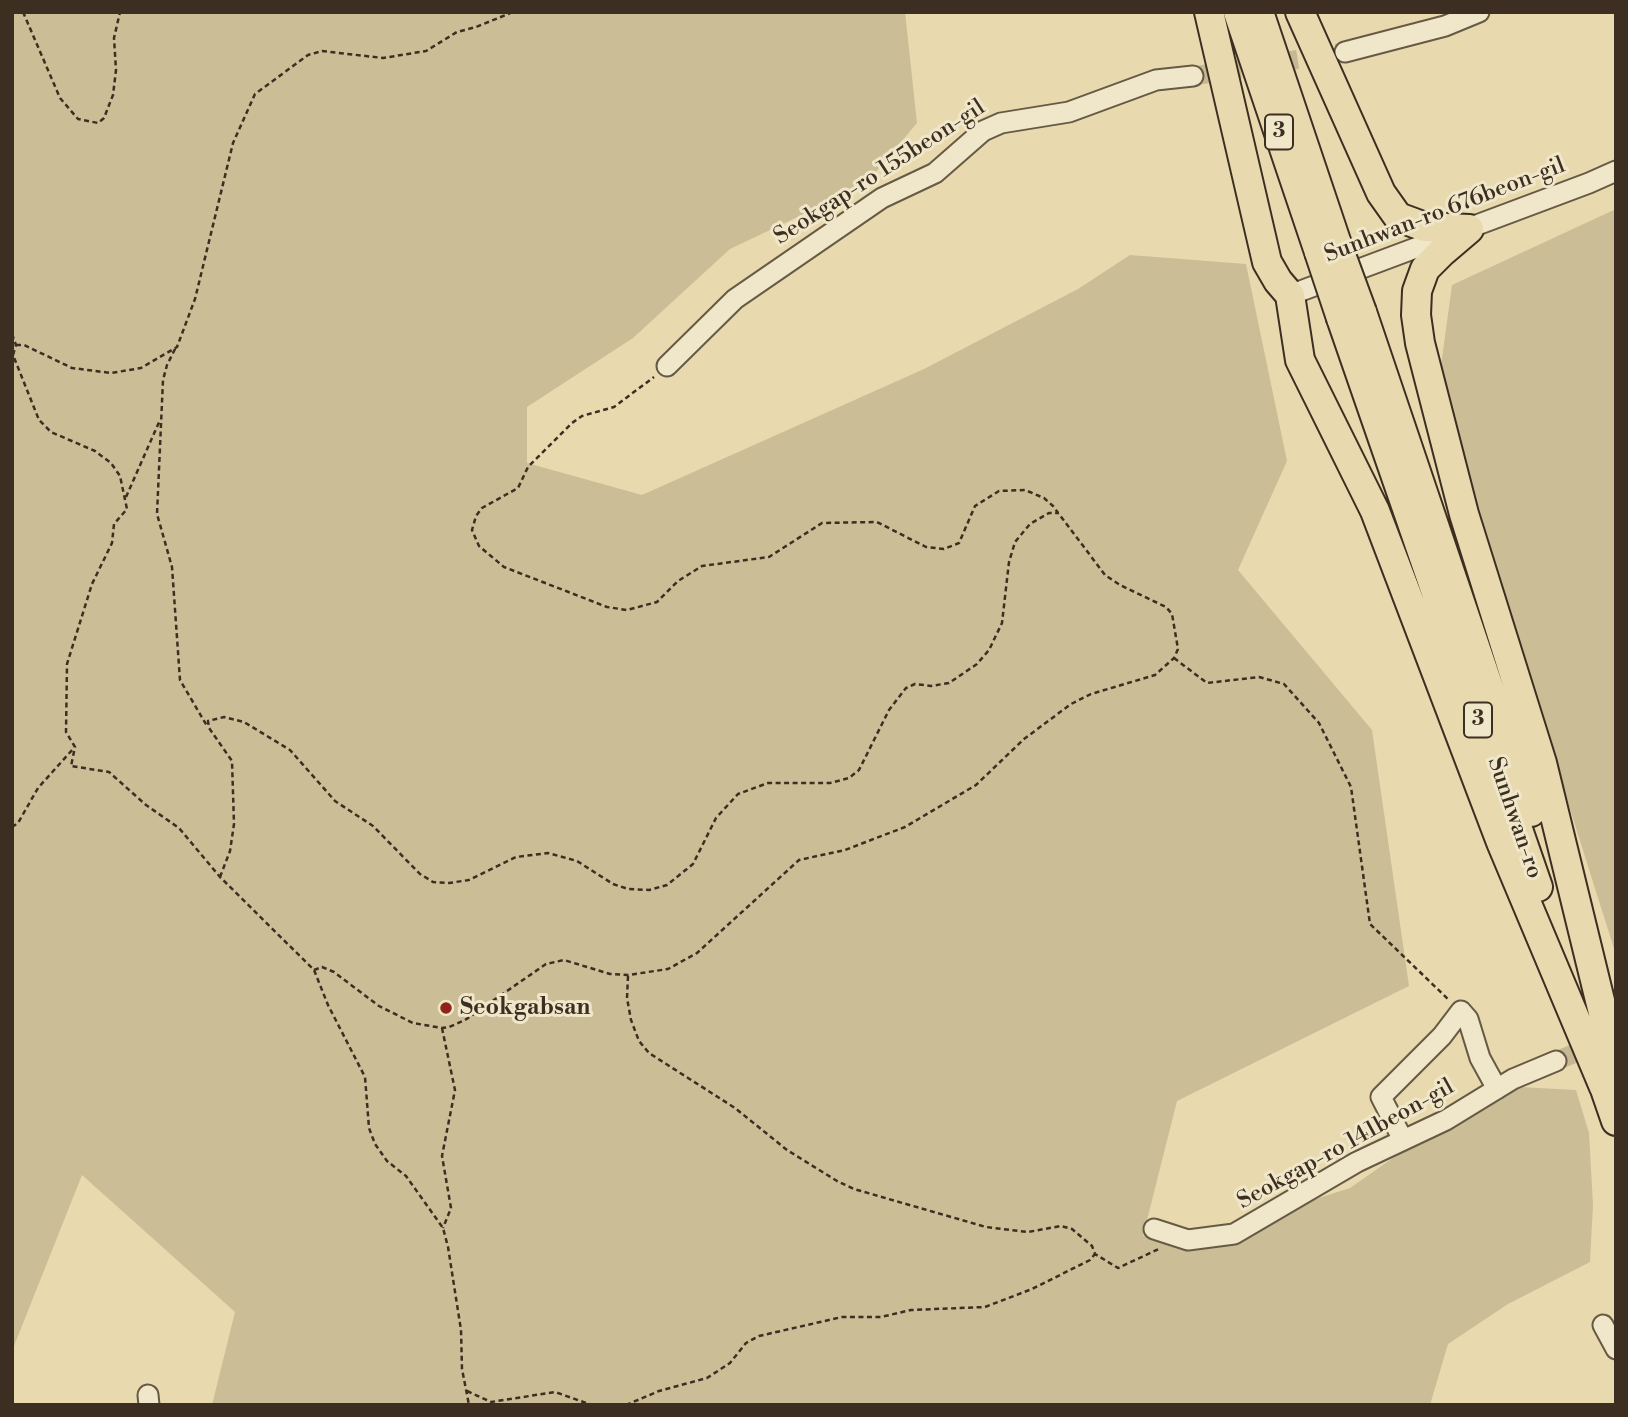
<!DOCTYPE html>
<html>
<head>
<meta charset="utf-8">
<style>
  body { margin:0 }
  #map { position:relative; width:1628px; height:1417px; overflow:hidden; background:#e8daae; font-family:"Libre Bodoni",serif }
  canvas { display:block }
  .frame { position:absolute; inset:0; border:14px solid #3c2f22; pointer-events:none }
</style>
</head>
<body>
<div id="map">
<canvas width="1628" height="1417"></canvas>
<div class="frame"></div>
</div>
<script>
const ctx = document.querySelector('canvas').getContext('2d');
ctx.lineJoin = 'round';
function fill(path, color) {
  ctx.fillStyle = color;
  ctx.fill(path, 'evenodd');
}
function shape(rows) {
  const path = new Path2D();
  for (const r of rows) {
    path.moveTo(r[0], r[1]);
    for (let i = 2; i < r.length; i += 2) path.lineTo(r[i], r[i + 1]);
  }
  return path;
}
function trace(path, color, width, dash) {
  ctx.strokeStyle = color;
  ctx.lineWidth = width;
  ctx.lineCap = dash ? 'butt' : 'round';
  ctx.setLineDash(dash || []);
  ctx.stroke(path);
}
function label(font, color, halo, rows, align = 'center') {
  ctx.font = font + ' "Libre Bodoni",serif';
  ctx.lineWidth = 6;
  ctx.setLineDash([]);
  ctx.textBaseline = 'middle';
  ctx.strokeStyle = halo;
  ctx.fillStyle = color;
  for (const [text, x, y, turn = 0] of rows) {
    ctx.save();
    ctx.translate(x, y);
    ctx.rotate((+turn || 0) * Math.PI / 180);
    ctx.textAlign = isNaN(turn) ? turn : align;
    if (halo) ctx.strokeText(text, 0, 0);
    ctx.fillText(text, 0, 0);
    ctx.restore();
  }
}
fill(shape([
  [12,12,905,12,917,123,865,185,730,249,633,338,527,407,527,463,642,495,924,369,1078,289,1130,255,1246,264,1287,461,1238,570,1372,730,1409,986,1177,1101,1143,1236,1241,1223,1350,1188,1420,1139,1520,1087,1576,1090,1589,1133,1593,1205,1590,1262,1508,1304,1448,1344,1430,1405,212,1405,235,1312,82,1175,12,1351],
  [1616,209,1616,955,1518,644,1440,373,1452,285]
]), '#cbbd96');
trace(shape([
  [1193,76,1345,52],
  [1556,1061,1599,1043]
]), '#c6b892', 19, [19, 10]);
const minor = shape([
  [1345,52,1445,26,1479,12],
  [1290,295,1589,183,1616,171],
  [667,366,735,299,882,198,935,173,983,131,1001,123,1069,112,1156,80,1193,76],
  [1403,1140,1381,1097,1442,1036,1461,1011,1468,1019,1480,1058,1497,1089],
  [1154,1229,1188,1240,1234,1234,1357,1162,1446,1120,1513,1079,1556,1061],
  [1603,1325,1616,1349],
  [148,1395,149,1405]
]);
const highway = shape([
  [1209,12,1267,262,1278,281,1290,295,1300,360,1375,511,1501,842,1604,1087],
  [1238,12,1319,252],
  [1259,12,1337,244],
  [1300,12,1381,193,1398,217,1425,227,1469,229],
  [1469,229,1442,252,1425,269,1417,291,1416,315,1420,343,1464,514,1542,763,1616,1066],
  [1362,312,1531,812],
  [1341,318,1538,887],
  [1598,1069,1616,1121]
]);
trace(minor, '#675a45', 23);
trace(highway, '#3c2f22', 32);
trace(shape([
  [23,12,60,98,78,119,98,123,104,118,113,95,116,70,114,38,120,12],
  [12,334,16,345,13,355,39,420,51,432,95,451,111,463,120,476,127,509,114,524,112,543,92,584,67,664,66,732,75,747,71,766,109,772,146,805,179,828,220,877,314,970,328,1005,365,1077,369,1128,375,1144,387,1161,406,1176,443,1228,448,1247,461,1330,462,1369,469,1405],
  [16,345,24,345,72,368,111,373,141,368,177,347,195,299,233,143,255,94,308,55,322,51,383,58,426,51,457,32,476,27,513,12],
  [175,349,167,365,163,380,157,514,172,567,180,680,207,726],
  [126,497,160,420],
  [1174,658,1207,683,1259,677,1284,684,1319,723,1351,787,1370,924,1450,1001],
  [12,827,18,823,38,788,73,749],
  [220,877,230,851,234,824,232,761,209,728,208,721,224,717,244,722,290,750,335,801,373,826,420,874,433,882,449,883,469,880,516,857,548,853,577,861,613,884,628,889,649,890,667,885,693,864,716,818,738,794,768,783,830,783,849,778,859,770,889,710,906,688,915,684,931,686,949,683,977,664,989,650,1002,623,1009,562,1015,542,1030,524,1049,513,1059,513],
  [314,970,322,967,334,972,379,1006,413,1023,442,1028,449,1027,465,1020,546,964,564,960,610,974,628,975,668,969,697,953,799,860,845,850,905,827,976,785,1024,739,1071,704,1091,694,1155,675,1174,658,1178,649,1172,614,1166,607,1120,585,1105,575,1053,506,1044,498,1025,490,999,491,975,506,959,543,944,549,926,547,877,522,822,523,769,557,702,566,678,581,657,602,627,610,607,607,504,567,479,546,472,530,476,516,482,508,518,488,528,467,572,423,582,416,614,407,654,377],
  [628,976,627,998,631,1020,639,1041,649,1053,735,1108,787,1150,837,1181,854,1189,986,1227,1028,1232,1061,1226,1072,1229,1092,1246,1095,1254,1118,1268,1161,1248],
  [442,1028,455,1090,442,1156,451,1208,443,1228],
  [467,1391,491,1402,555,1392,592,1405],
  [626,1405,659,1391,707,1378,730,1363,746,1343,759,1336,842,1317,881,1317,911,1310,985,1307,1032,1289,1090,1260,1095,1254]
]), '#3c2f22', 2.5, [5, 3.5]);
trace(minor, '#f0e7ca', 19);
trace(highway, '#e8daae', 28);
const highwayBridge = shape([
  [1337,244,1362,312],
  [1319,252,1341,318]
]);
trace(highwayBridge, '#3c2f22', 32, []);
trace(highwayBridge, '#e8daae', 28);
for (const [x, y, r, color] of [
  [446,1008,7,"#8f2418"]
]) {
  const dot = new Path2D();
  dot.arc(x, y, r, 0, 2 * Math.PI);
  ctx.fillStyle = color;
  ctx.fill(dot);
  trace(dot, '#f0e7ca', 2.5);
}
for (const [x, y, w] of [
  [1279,132,28],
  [1478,720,28]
]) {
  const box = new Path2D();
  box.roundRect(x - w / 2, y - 17.5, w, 35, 5);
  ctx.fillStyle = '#f0e7ca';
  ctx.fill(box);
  trace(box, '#3c2f22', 2);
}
label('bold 21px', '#3c2f22', null, [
  ["3",1279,132],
  ["3",1478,720]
]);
label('23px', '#3c2f22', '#f0e7ca', [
  ["Seokgap-ro 155beon-gil",880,173,-33],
  ["Sunhwan-ro 676beon-gil",1445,211,-21],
  ["Sunhwan-ro",1514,818,71],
  ["Seokgap-ro 141beon-gil",1346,1145,-29]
]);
label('bold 23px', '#3c2f22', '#f0e7ca', [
  ["Seokgabsan",460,1008]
], 'left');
</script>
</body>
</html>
